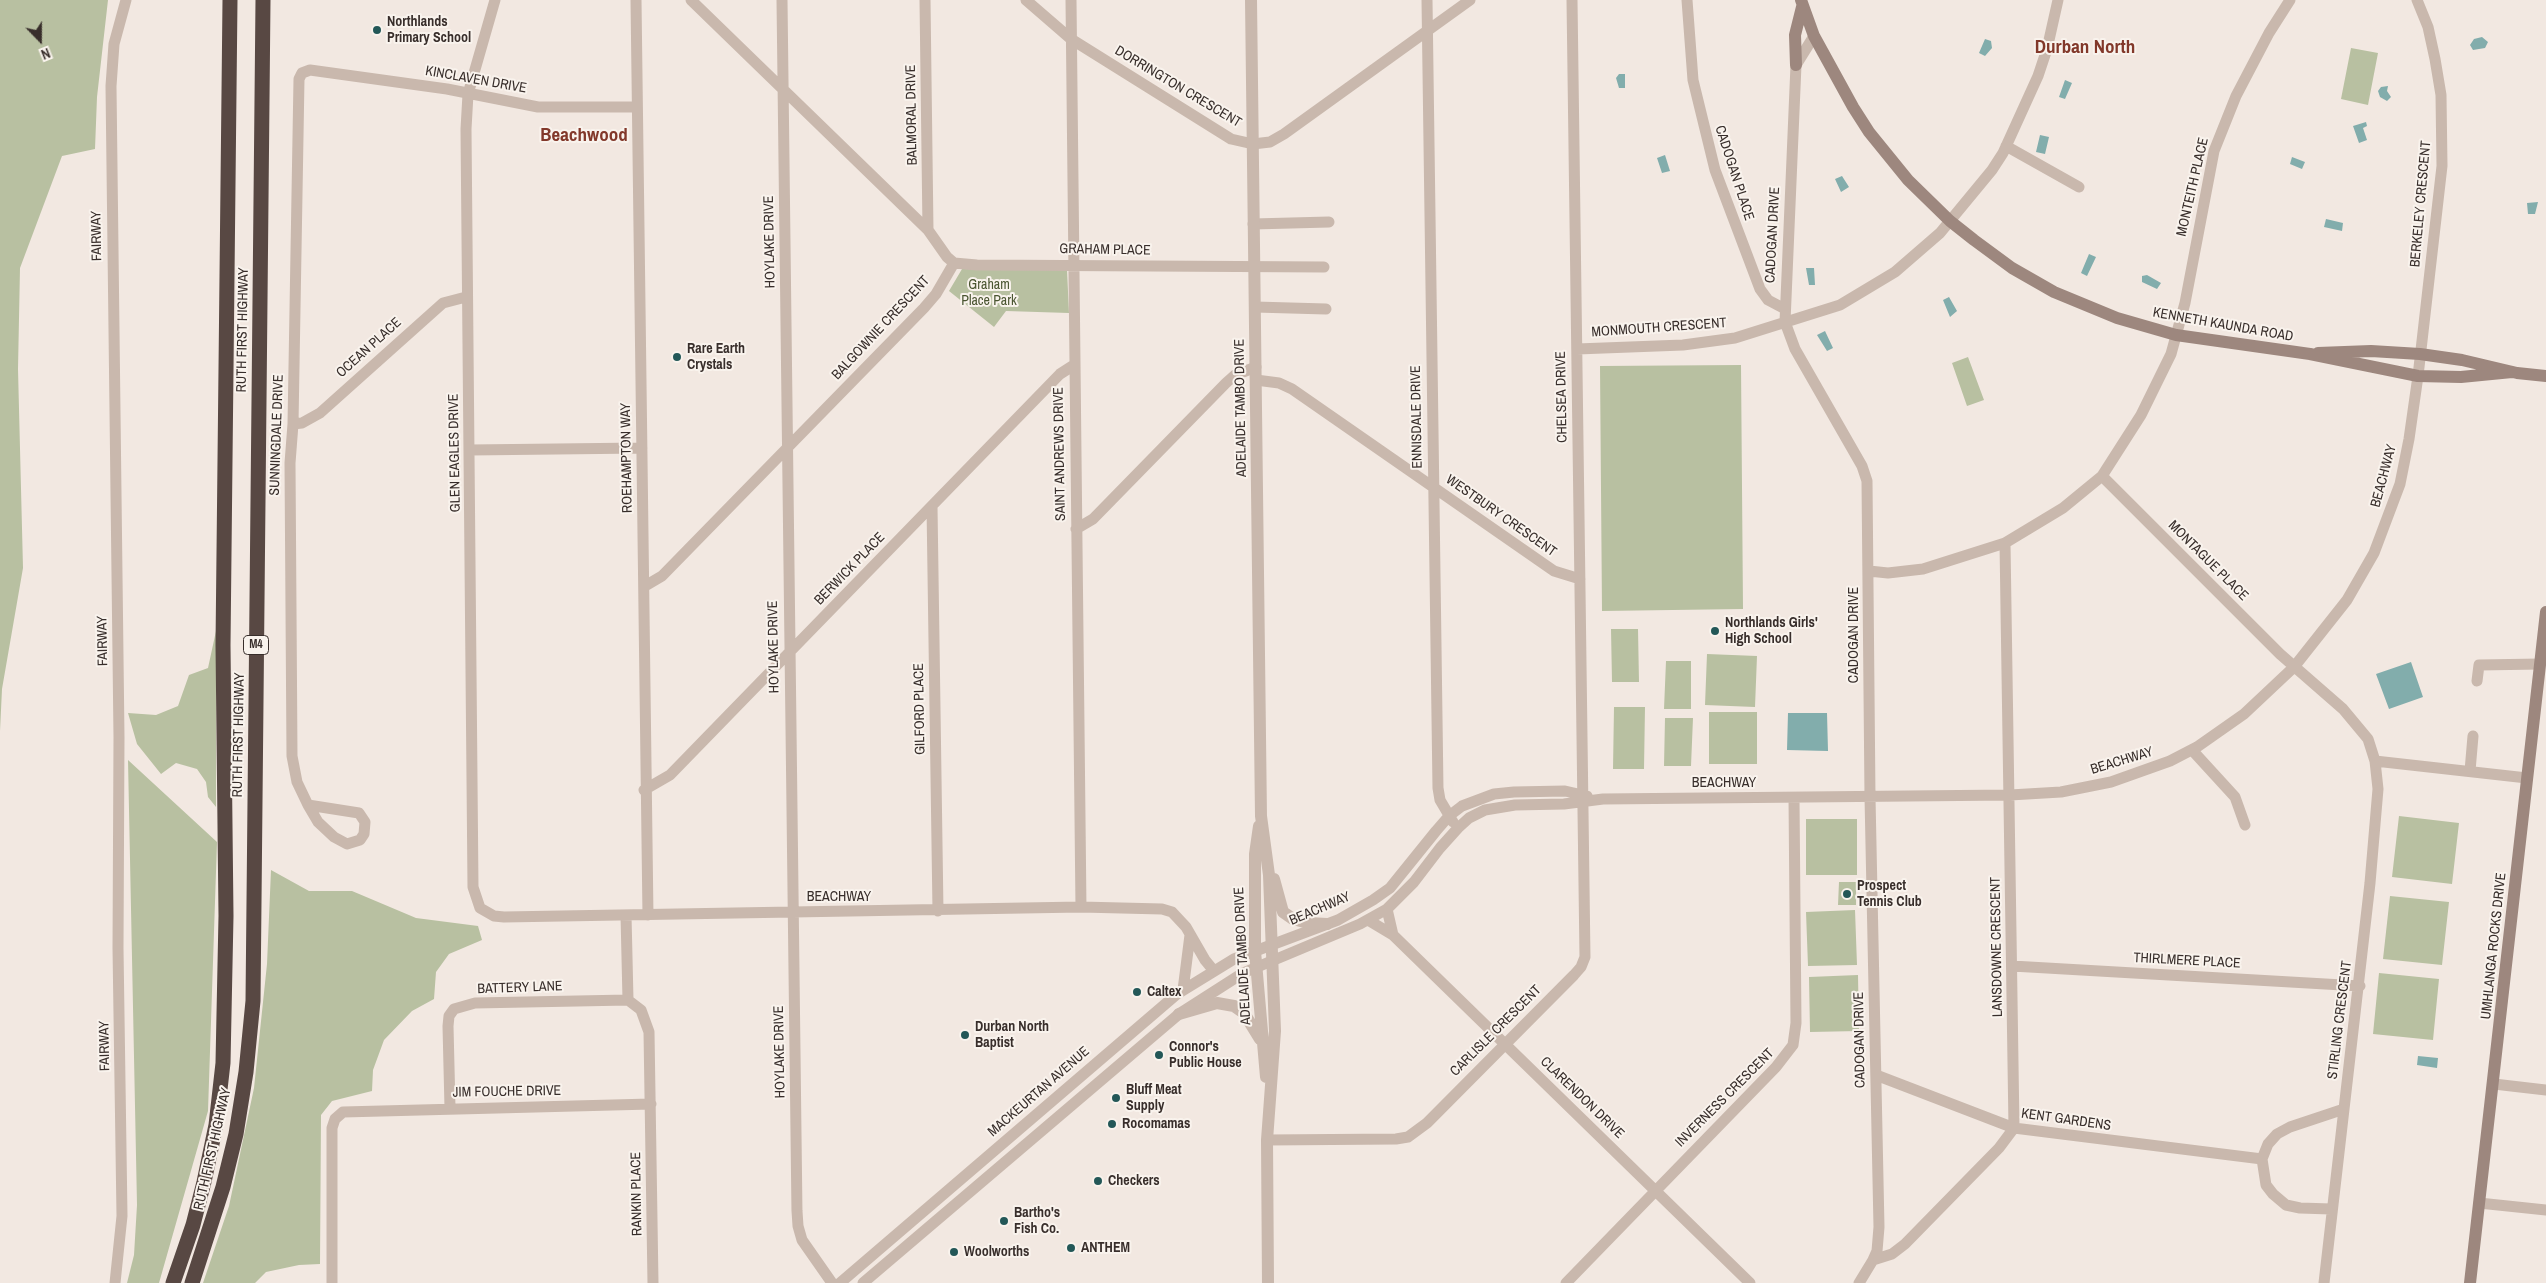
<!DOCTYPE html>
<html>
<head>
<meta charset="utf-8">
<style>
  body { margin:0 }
  #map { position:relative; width:2546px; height:1283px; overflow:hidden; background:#f2e8e1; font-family:"Archivo Narrow",sans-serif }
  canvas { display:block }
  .north { position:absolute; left:15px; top:15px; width:50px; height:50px; -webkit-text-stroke:4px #f9f3ed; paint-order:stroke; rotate:158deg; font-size:14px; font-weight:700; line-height:20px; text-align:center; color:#382e2b }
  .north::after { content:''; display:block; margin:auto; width:18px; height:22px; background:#382e2b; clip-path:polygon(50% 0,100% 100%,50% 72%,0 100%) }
</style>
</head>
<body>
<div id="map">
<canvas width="2546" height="1283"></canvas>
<div class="north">N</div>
</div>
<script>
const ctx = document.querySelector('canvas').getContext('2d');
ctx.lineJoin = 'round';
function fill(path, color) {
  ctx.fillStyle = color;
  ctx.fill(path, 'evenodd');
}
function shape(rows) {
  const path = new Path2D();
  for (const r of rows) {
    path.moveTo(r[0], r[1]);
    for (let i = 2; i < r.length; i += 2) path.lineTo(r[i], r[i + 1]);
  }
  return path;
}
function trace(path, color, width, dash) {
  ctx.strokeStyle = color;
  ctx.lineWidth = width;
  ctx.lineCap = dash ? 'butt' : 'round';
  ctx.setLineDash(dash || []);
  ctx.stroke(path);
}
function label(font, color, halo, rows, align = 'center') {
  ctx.font = font + ' "Archivo Narrow",sans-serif';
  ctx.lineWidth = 4;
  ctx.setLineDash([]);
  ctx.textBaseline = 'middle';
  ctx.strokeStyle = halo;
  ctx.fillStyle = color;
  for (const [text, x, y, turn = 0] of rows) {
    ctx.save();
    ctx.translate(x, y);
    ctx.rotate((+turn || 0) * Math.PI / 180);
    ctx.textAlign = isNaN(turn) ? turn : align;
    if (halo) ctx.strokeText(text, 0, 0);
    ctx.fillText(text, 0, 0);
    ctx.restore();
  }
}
fill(shape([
  [0,0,108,0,97,97,95,149,62,156,20,268,18,369,23,568,2,689,0,731],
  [2351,48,2378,53,2368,105,2341,99],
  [962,269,1067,270,1069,313,1006,311,994,327,949,291],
  [1968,357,1984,400,1967,406,1952,363],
  [1741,365,1743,609,1602,611,1600,366],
  [1611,629,1638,629,1639,682,1612,682],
  [216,631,216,807,208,797,206,782,197,769,176,763,161,774,137,744,128,713,156,715,178,706,189,675,208,668],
  [1707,654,1757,656,1755,707,1705,705],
  [1666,661,1691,661,1691,709,1664,709],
  [1614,707,1645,707,1644,769,1613,769],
  [1709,712,1757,712,1757,764,1709,764],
  [1665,718,1693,718,1691,766,1664,766],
  [128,760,217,842,208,1111,159,1283,127,1283,134,1255,137,1205],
  [2399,816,2459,823,2452,884,2392,877],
  [1806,819,1857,819,1857,875,1806,875],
  [271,870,309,891,352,891,416,918,478,926,482,940,449,954,436,972,434,999,412,1011,384,1040,373,1070,372,1091,332,1101,321,1115,320,1264,299,1265,266,1272,255,1283,203,1283,229,1206,254,1088,267,964],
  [1839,882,1856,882,1856,905,1838,905],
  [2390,896,2449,902,2442,965,2383,959],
  [1855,910,1857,965,1808,966,1806,912],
  [2379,973,2439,979,2433,1040,2373,1034],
  [1858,975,1859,1031,1810,1032,1809,977]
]), '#b8c0a1');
fill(shape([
  [2482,37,2488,42,2485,48,2473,50,2470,45,2474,39],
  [1985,39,1991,41,1992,48,1985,56,1979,53],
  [1619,74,1625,74,1625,88,1619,88,1616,78],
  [2065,80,2072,83,2065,99,2059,97],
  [2388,86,2387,91,2391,97,2387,101,2380,97,2378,91,2381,87],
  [2366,122,2367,126,2363,128,2367,140,2359,143,2353,126],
  [2040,135,2049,137,2045,154,2036,152],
  [1665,155,1670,171,1662,173,1657,158],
  [2292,157,2305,162,2302,169,2290,164],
  [1842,176,1849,187,1841,192,1835,179],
  [2538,202,2535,214,2528,214,2527,203],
  [2326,219,2343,223,2342,231,2324,227],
  [2089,254,2096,257,2087,276,2081,273],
  [1806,268,1814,268,1815,285,1809,285],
  [2147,275,2161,283,2157,289,2142,282,2142,276],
  [1949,297,1957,311,1950,317,1943,300],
  [1825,331,1833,348,1827,351,1817,335],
  [2411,662,2423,697,2389,709,2376,674],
  [1788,713,1827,713,1828,751,1787,750],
  [2418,1056,2438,1058,2437,1068,2417,1065]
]), '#82adac');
trace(shape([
  [495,0,468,94,466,129,473,887,480,908,494,916,504,917,1081,907,1162,909,1172,912,1186,927,1205,960,1214,971],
  [636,0,648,915],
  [691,0,928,230,947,257,954,263,977,265,1324,267],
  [782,0,797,1211,798,1226,802,1240,832,1283],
  [925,0,928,230],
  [1026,0,1071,39,1231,139,1253,144,1270,142,1284,134,1470,0],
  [1071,0,1081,907],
  [1427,0,1438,788,1440,800,1453,822],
  [1687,0,1693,80,1715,170,1760,289,1768,300,1785,309],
  [1814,36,1796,65,1785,322,1795,349,1862,466,1867,481,1870,797,1879,1227,1877,1251,1873,1260],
  [2006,146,2079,187],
  [1253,224,1329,222],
  [1255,307,1326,309],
  [1577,349,1683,345,1735,338,1840,305,1895,272,1940,233,1992,170,2003,153,2038,76,2047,49,2058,0],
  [1256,380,1279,383,1292,389,1554,571,1580,579],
  [293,424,302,423,320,413,443,303,466,297],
  [470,450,642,448],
  [2102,476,2280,654,2343,709,2368,739,2375,761,2378,789,2370,883,2324,1283],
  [932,506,938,911],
  [1076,529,1093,519,1226,383,1235,375,1256,367],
  [1869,571,1888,573,1923,569,2005,543,2063,508,2102,476,2141,415,2171,354,2185,303,2214,151,2236,96,2269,33,2290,0],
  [645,586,662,576,924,308,936,294,954,263],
  [2477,681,2479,665,2540,664],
  [2192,750,2235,797,2245,825],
  [2375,761,2527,778],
  [2470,771,2473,736],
  [644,790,670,775,1060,374,1074,365],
  [308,805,359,813,365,822,364,834,360,840,347,844,334,837,318,822,308,805,297,782,292,756,290,463,293,424,299,79,302,73,310,70,447,89,538,107,637,107],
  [1387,909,1393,935],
  [626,915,628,1000,641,1010,649,1032,653,1283],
  [1368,920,1393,935,1750,1283],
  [2012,966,2360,986],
  [1183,990,1190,935],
  [1876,1075,2014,1128,2262,1159],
  [2494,1084,2546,1090],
  [450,1108,448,1026,449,1016,454,1009,475,1003,628,1000],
  [1267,1140,1396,1139,1408,1137,1427,1123,1574,975,1581,967,1585,957,1572,0],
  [2479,1203,2546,1210],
  [2331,1209,2300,1208,2286,1205,2273,1194,2266,1185,2262,1159,2268,1144,2277,1134,2290,1127,2344,1109],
  [115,1283,122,1216,118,948,119,737,111,86,114,44,126,0],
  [332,1283,332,1128,335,1119,343,1112,651,1104],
  [840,1283,1177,994,1234,959,1338,920,1373,900,1390,888,1436,831,1449,816,1462,806,1494,794,1514,792,1565,791,1587,796],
  [863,1283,1179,1014,1243,973,1360,924,1387,909,1414,882,1440,848,1458,828,1469,818,1485,810,1515,805,1564,804,1603,799,2010,795,2061,792,2111,782,2170,761,2197,747,2244,714,2294,667,2347,600,2374,553,2400,484,2409,439,2418,376,2442,166,2441,95,2435,59,2428,27,2417,0],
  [1566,1283,1776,1067,1793,1045,1796,1023,1794,798],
  [1859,1283,1873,1260,1892,1254,1905,1244,1999,1148,2014,1128,2005,543]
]), '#c9b8ad', 11);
trace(shape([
  [1251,0,1261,816,1269,875,1275,1031,1267,1140,1268,1283],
  [1259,826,1255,854,1255,951,1266,1077],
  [1274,879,1283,912,1293,919,1308,923,1327,924],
  [1179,1014,1217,1003,1234,1006,1244,1013,1260,1039]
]), '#c9b8ad', 12);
trace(shape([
  [1801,0,1814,36,1853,107,1869,132,1908,180,1950,221,1974,240,2012,268,2054,292,2117,318,2176,335,2310,354,2418,376,2461,377,2512,372],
  [1796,65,1795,35,1802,7],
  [2318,353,2371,351,2420,354,2462,360,2517,373,2546,376],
  [2470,1283,2546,612]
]), '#9d877e', 12);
trace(shape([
  [173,1283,193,1225,204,1182,216,1125,223,1063,226,916,223,645,230,0],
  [192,1283,223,1187,236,1134,246,1072,253,1001,263,0]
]), '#584843', 15);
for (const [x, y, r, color] of [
  [377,30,5,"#235757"],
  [677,357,5,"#235757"],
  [1715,631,5,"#235757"],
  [1847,894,5,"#235757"],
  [1137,992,5,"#235757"],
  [965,1035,5,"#235757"],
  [1159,1055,5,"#235757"],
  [1116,1098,5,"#235757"],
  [1112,1124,5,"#235757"],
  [1098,1181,5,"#235757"],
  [1004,1221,5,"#235757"],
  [1071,1248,5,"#235757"],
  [954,1252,5,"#235757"]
]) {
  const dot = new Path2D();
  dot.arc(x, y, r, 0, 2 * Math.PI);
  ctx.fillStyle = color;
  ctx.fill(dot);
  trace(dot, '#f9f3ed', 2);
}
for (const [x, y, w] of [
  [256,645,25]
]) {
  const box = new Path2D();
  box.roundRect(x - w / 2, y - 9.5, w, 19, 4);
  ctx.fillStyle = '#f9f3ed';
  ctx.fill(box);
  trace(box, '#382e2b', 1);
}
label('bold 12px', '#382e2b', null, [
  ["M4",256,645]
]);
label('bold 14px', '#382e2b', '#f9f3ed', [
  ["Northlands",387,22],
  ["Primary School",387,38],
  ["Rare Earth",687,349],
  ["Crystals",687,365],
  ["Northlands Girls'",1725,623],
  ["High School",1725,639],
  ["Prospect",1857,886],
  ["Tennis Club",1857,902],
  ["Caltex",1147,992],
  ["Durban North",975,1027],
  ["Baptist",975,1043],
  ["Connor's",1169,1047],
  ["Public House",1169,1063],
  ["Bluff Meat",1126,1090],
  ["Supply",1126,1106],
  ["Rocomamas",1122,1124],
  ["Checkers",1108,1181],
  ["Bartho's",1014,1213],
  ["Fish Co.",1014,1229],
  ["ANTHEM",1081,1248],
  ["Woolworths",964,1252]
], 'left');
label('14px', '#382e2b', '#f9f3ed', [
  ["KINCLAVEN DRIVE",476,80,10],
  ["DORRINGTON CRESCENT",1178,87,31],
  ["BALMORAL DRIVE",912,115,-91],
  ["CADOGAN PLACE",1734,173,72],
  ["MONTEITH PLACE",2193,187,-77],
  ["BERKELEY CRESCENT",2421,204,-85],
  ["CADOGAN DRIVE",1773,235,-87],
  ["FAIRWAY",97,236,-91],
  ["HOYLAKE DRIVE",770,242,-91],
  ["GRAHAM PLACE",1105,250,1],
  ["KENNETH KAUNDA ROAD",2223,325,10],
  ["BALGOWNIE CRESCENT",881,328,-47],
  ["MONMOUTH CRESCENT",1659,328,-4],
  ["RUTH FIRST HIGHWAY",243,330,-89],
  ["OCEAN PLACE",369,348,-42],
  ["CHELSEA DRIVE",1562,397,-91],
  ["ADELAIDE TAMBO DRIVE",1241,408,-91],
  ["ENNISDALE DRIVE",1417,417,-91],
  ["SUNNINGDALE DRIVE",277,435,-88],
  ["GLEN EAGLES DRIVE",455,453,-91],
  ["SAINT ANDREWS DRIVE",1060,454,-91],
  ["ROEHAMPTON WAY",627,458,-91],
  ["BEACHWAY",2384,476,-75],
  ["WESTBURY CRESCENT",1501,516,35],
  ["MONTAGUE PLACE",2208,561,45],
  ["BERWICK PLACE",850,569,-46],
  ["CADOGAN DRIVE",1854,635,-90],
  ["FAIRWAY",103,641,-91],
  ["HOYLAKE DRIVE",774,647,-91],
  ["GILFORD PLACE",920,709,-91],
  ["RUTH FIRST HIGHWAY",239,735,-89],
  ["BEACHWAY",2122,761,-17],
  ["BEACHWAY",1724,783],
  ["BEACHWAY",839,897],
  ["BEACHWAY",1320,909,-23],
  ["UMHLANGA ROCKS DRIVE",2494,946,-84],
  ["LANSDOWNE CRESCENT",1997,947,-91],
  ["ADELAIDE TAMBO DRIVE",1243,956,-93],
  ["THIRLMERE PLACE",2187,961,3],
  ["BATTERY LANE",520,988,-2],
  ["STIRLING CRESCENT",2340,1020,-83],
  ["CARLISLE CRESCENT",1496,1031,-45],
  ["CADOGAN DRIVE",1860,1040,-91],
  ["FAIRWAY",105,1046,-91],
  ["HOYLAKE DRIVE",780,1052,-91],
  ["JIM FOUCHE DRIVE",507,1092,-1],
  ["MACKEURTAN AVENUE",1039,1092,-41],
  ["CLARENDON DRIVE",1582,1098,44],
  ["INVERNESS CRESCENT",1725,1098,-45],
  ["KENT GARDENS",2066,1120,8],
  ["RUTH FIRST HIGHWAY",213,1149,-77],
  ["RANKIN PLACE",637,1194,-91]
]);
label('14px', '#4a5531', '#f9f3ed', [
  ["Graham",989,285],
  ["Place Park",989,301]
]);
label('bold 19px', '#82382a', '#f9f3ed', [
  ["Durban North",2085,48],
  ["Beachwood",584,136]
]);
</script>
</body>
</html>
